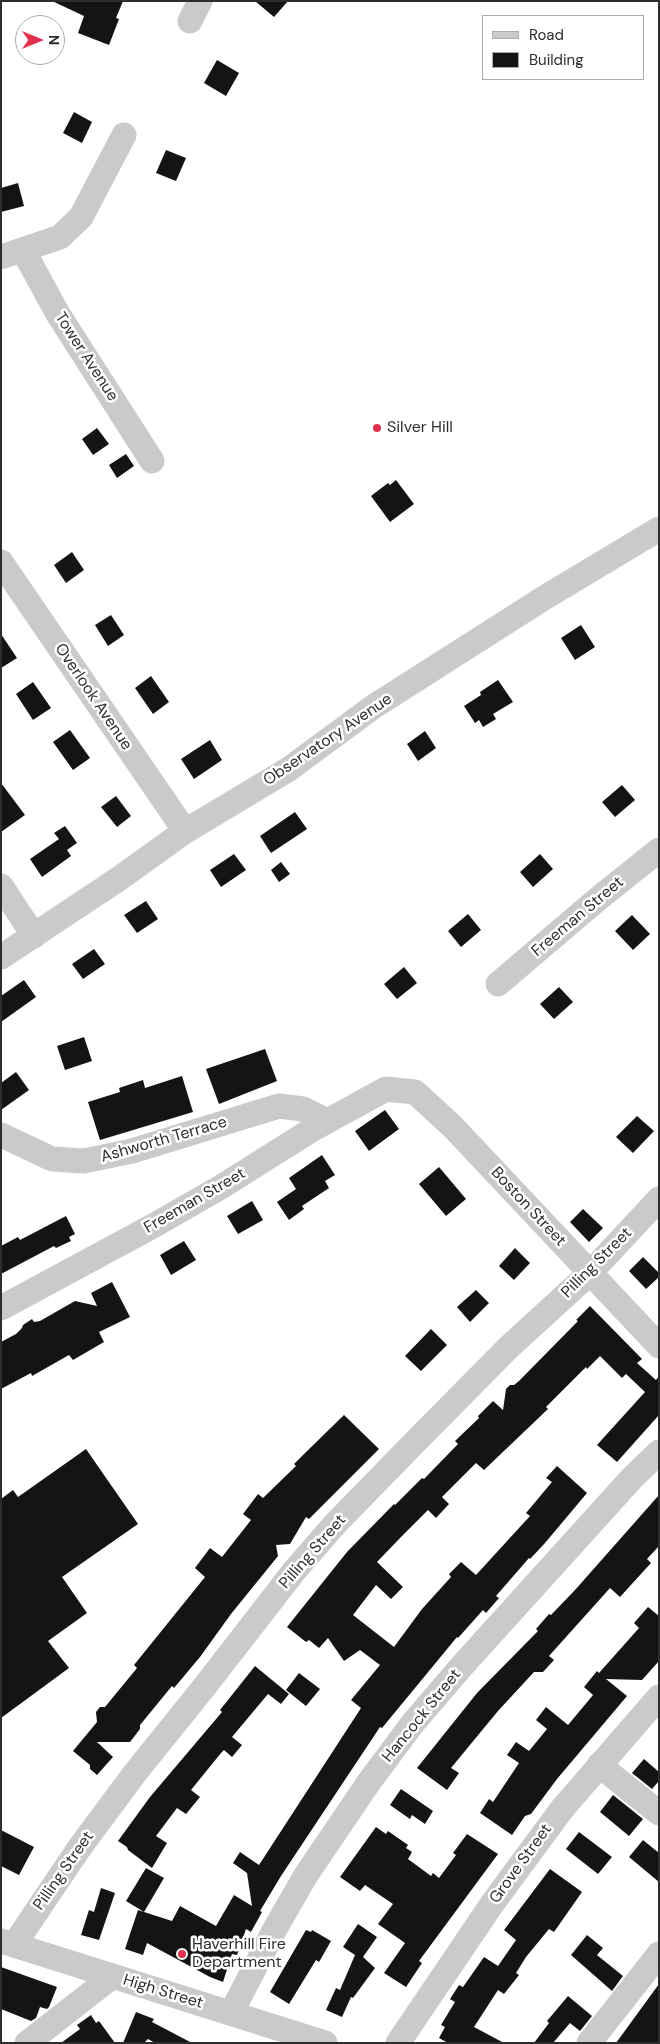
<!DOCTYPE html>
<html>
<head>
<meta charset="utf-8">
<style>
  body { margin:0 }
  #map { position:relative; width:660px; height:2044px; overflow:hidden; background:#fff; font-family:"DM Sans",sans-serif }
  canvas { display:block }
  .frame { position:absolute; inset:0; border:2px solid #2d2d2d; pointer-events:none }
  .legend { position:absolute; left:482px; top:15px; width:162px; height:65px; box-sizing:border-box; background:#fff; border:1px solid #ababab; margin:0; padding:6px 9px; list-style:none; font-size:15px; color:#2d2d2d }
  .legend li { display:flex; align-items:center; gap:10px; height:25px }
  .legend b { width:25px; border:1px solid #ababab }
  .north { position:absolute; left:15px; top:15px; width:50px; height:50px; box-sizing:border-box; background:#fff; border:1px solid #ababab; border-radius:50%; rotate:90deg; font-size:14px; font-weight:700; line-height:20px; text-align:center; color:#2d2d2d }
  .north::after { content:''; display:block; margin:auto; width:18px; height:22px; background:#df344f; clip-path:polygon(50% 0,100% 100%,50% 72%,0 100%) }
</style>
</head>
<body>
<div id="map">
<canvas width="660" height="2044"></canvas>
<div class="frame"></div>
<ul class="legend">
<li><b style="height:6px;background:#cacaca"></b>Road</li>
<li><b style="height:14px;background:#141414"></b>Building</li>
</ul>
<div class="north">N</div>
</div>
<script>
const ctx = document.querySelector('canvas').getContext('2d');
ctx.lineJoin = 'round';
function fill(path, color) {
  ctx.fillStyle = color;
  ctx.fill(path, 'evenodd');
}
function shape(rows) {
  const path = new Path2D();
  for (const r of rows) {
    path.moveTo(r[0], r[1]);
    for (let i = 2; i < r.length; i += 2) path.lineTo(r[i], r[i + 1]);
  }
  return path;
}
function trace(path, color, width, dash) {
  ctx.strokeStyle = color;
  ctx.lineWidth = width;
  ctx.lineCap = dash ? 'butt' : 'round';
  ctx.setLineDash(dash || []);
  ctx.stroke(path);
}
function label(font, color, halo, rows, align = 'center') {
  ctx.font = font + ' "DM Sans",sans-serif';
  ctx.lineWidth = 5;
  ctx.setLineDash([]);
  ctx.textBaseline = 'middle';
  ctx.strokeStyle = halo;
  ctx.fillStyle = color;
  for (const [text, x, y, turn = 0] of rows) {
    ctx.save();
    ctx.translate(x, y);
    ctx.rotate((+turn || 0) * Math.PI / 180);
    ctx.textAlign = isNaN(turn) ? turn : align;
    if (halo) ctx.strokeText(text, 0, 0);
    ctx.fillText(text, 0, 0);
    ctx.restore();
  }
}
fill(shape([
  [52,1,123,1,116,18,119,19,109,45,78,33,84,16],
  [255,1,288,1,274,17],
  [217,60,239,73,226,96,204,83],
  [74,112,92,122,82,143,63,133],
  [166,150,186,158,176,181,156,173],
  [18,183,24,206,1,212,1,188],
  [97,428,109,444,93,455,82,439],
  [126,454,134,466,117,478,109,465],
  [396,480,414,504,390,522,371,496,388,483,390,485],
  [72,552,84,570,66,583,54,565],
  [111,615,124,635,108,646,95,625],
  [581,625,595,647,575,660,561,638],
  [1,634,17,658,1,668],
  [151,676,169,702,153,714,135,688],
  [498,680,513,702,493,714,496,719,483,727,479,720,475,723,464,706,481,695,480,692],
  [33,682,51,708,33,720,16,694],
  [70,730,90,758,73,770,53,742],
  [425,731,436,748,418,761,407,744],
  [210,740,222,760,194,779,181,759],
  [1,783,25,815,1,832],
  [622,785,635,800,615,817,602,802],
  [116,796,131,816,117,827,101,807],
  [295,812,307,829,271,853,260,836],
  [65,826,77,843,67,850,71,856,42,877,30,859,59,839,54,833],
  [234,854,246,870,221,887,210,870],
  [540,854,553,869,533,887,520,872],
  [281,862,290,874,279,882,271,870],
  [146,901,158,919,137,933,124,915],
  [468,914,481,930,461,947,448,931],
  [632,915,650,934,633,950,615,931],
  [94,949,105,964,83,979,72,964],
  [404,967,417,983,397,999,384,984],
  [24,980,36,997,1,1022,1,996],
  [559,987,573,1002,554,1019,540,1004],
  [84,1037,92,1061,65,1070,57,1046],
  [265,1049,277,1081,219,1104,206,1069],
  [16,1072,29,1090,1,1110,1,1083],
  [182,1076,193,1112,100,1140,88,1102,120,1092,119,1088,143,1080,145,1088],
  [385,1110,399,1129,369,1151,355,1131],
  [637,1116,654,1131,633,1153,616,1137],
  [322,1155,335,1175,325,1181,329,1188,302,1206,304,1209,289,1220,277,1202,296,1189,289,1178],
  [439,1167,466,1199,446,1216,419,1184],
  [252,1201,263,1220,238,1234,227,1216],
  [583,1209,603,1228,589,1242,570,1222],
  [66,1216,75,1234,69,1237,71,1241,56,1248,54,1246,1,1274,1,1246,18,1237,20,1240],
  [184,1241,196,1260,171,1275,160,1255],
  [515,1248,530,1263,514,1280,499,1266],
  [643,1257,659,1273,659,1277,646,1289,629,1271],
  [112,1282,130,1317,99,1332,104,1342,73,1360,69,1355,32,1376,31,1373,1,1389,1,1342,16,1334,22,1328,23,1325,32,1319,34,1322,40,1321,75,1301,97,1306,91,1293],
  [476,1290,489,1303,470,1322,457,1307],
  [590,1306,642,1359,637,1363,656,1380,659,1376,659,1415,617,1462,597,1445,645,1392,626,1374,622,1378,600,1356,587,1369,586,1367,546,1407,548,1409,484,1470,476,1463,442,1497,449,1504,436,1518,428,1510,401,1537,377,1562,403,1587,391,1599,376,1585,353,1615,394,1647,422,1609,451,1577,449,1574,461,1562,476,1575,530,1516,526,1513,552,1482,546,1478,557,1466,587,1493,545,1543,530,1559,529,1558,496,1596,499,1598,486,1613,483,1610,458,1638,457,1637,382,1728,380,1727,281,1876,260,1911,262,1912,251,1932,246,1929,237,1955,232,1954,223,1982,210,1977,147,1943,143,1955,125,1949,138,1910,144,1912,126,1901,146,1868,164,1878,144,1912,172,1921,180,1906,216,1926,234,1895,252,1906,247,1873,233,1863,240,1852,259,1865,361,1708,351,1700,380,1665,360,1650,344,1661,328,1638,319,1648,309,1640,306,1642,287,1627,347,1552,394,1504,395,1505,422,1478,424,1479,458,1444,455,1441,479,1418,478,1416,493,1401,503,1410,506,1389,510,1385,514,1385,519,1381,578,1321,576,1320],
  [431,1329,447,1345,421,1371,405,1356],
  [344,1415,379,1449,309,1519,306,1517,290,1544,276,1545,278,1556,231,1614,200,1657,174,1688,172,1686,140,1725,140,1729,130,1742,97,1742,113,1757,97,1775,90,1769,90,1765,73,1751,97,1722,96,1712,100,1707,105,1707,137,1668,134,1665,205,1577,195,1568,210,1548,222,1557,251,1520,243,1514,258,1494,263,1498,296,1466,294,1464,303,1455],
  [86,1449,138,1524,62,1577,87,1613,48,1641,69,1668,1,1718,1,1499,13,1490,18,1497],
  [659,1495,659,1546,647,1559,651,1563,620,1597,610,1588,549,1656,554,1660,543,1672,534,1672,498,1711,451,1768,459,1773,447,1790,417,1768,477,1693,538,1631,536,1629,549,1614,551,1615,575,1590],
  [648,1607,659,1616,659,1661,642,1680,606,1679,627,1696,557,1779,531,1814,525,1816,512,1835,480,1813,489,1799,493,1802,519,1763,507,1755,516,1742,529,1751,547,1729,536,1720,546,1707,568,1725,593,1695,584,1687,597,1671,599,1673,639,1628,634,1623],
  [255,1666,289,1694,281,1704,268,1694,232,1737,242,1745,232,1757,224,1750,221,1753,191,1790,200,1797,186,1814,177,1808,156,1836,167,1843,152,1868,128,1850,127,1847,118,1841,150,1797,222,1712,220,1710],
  [299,1673,320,1689,306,1706,286,1690],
  [644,1759,659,1772,659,1781,652,1789,632,1773],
  [401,1789,433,1811,425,1824,412,1815,410,1819,390,1805],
  [613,1795,643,1819,629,1836,600,1812],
  [376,1827,386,1834,388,1831,408,1845,406,1848,412,1852,408,1859,431,1876,433,1873,439,1878,456,1855,453,1853,467,1834,498,1854,419,1961,422,1963,406,1987,384,1973,405,1943,378,1924,393,1904,365,1885,360,1891,340,1877],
  [1,1830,34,1847,19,1875,1,1866],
  [579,1832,612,1857,598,1874,566,1849],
  [643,1840,659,1853,659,1882,629,1857],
  [550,1869,582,1892,554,1932,549,1929,526,1957,516,1973,519,1975,504,1994,498,1990,474,2027,504,2043,448,2043,439,2038,445,2027,441,2025,455,2002,450,1999,459,1985,463,1987,484,1957,498,1966,516,1940,504,1930],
  [101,1888,115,1893,99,1940,81,1935,89,1910,94,1912],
  [358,1924,377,1937,363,1957,375,1968,353,1998,351,1997,342,2017,326,2010,336,1988,340,1990,355,1955,343,1947],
  [306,1930,311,1932,312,1930,331,1941,319,1962,316,1960,289,2004,270,1992],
  [587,1935,603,1948,597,1955,623,1976,612,1991,571,1955],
  [1,1967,57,1987,49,2007,47,2009,40,2007,36,2018,31,2021,1,2009],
  [659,1984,659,2043,616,2043],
  [568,1996,592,2016,580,2031,570,2023,553,2043,534,2043,549,2023,547,2021],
  [136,2012,154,2019,152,2022,192,2043,155,2043,148,2039,144,2043,123,2043],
  [91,2015,96,2023,99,2021,115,2043,61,2043,80,2029,77,2025]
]), '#141414');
trace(shape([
  [190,21,200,1],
  [23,250,58,314,152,461],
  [1,257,60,237,81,217,124,135],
  [1,562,185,831],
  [1,886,34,936],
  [1,957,120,878,184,832,289,769,373,707,544,598,659,529],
  [498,984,599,898,659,850],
  [1,1135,52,1159,84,1161,132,1151,279,1106,303,1109,327,1121],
  [1,1308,153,1226,221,1187,313,1129,386,1089,415,1092,453,1127,659,1346],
  [599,1765,659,1813],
  [1,1941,325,2043],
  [14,1945,80,1847,135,1773,205,1686,295,1570,336,1523,417,1440,509,1347,590,1273,659,1199],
  [231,2013,276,1927,306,1875,369,1782,413,1723,461,1667,632,1478,659,1452],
  [27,2043,113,1976],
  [398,2043,492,1904,562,1809,659,1697],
  [589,2043,659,1954]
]), '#cacaca', 25);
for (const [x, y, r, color] of [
  [377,428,5,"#df344f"],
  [182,1954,5,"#df344f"]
]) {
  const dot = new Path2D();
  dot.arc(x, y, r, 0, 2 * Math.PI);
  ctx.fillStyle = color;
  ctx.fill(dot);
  trace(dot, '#fff', 2);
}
label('16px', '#2d2d2d', '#fff', [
  ["Tower Avenue",86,357,57],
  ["Overlook Avenue",93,697,56],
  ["Observatory Avenue",328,740,-34],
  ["Freeman Street",578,917,-40],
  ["Ashworth Terrace",164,1140,-16],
  ["Freeman Street",195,1201,-30],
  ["Boston Street",528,1207,47],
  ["Pilling Street",597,1263,-45],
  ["Pilling Street",313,1552,-49],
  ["Hancock Street",422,1716,-51],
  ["Grove Street",521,1864,-54],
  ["Pilling Street",64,1871,-55],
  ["High Street",163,1992,17]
]);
label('16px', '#2d2d2d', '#fff', [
  ["Silver Hill",387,428],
  ["Haverhill Fire",192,1945],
  ["Department",192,1963]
], 'left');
</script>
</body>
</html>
